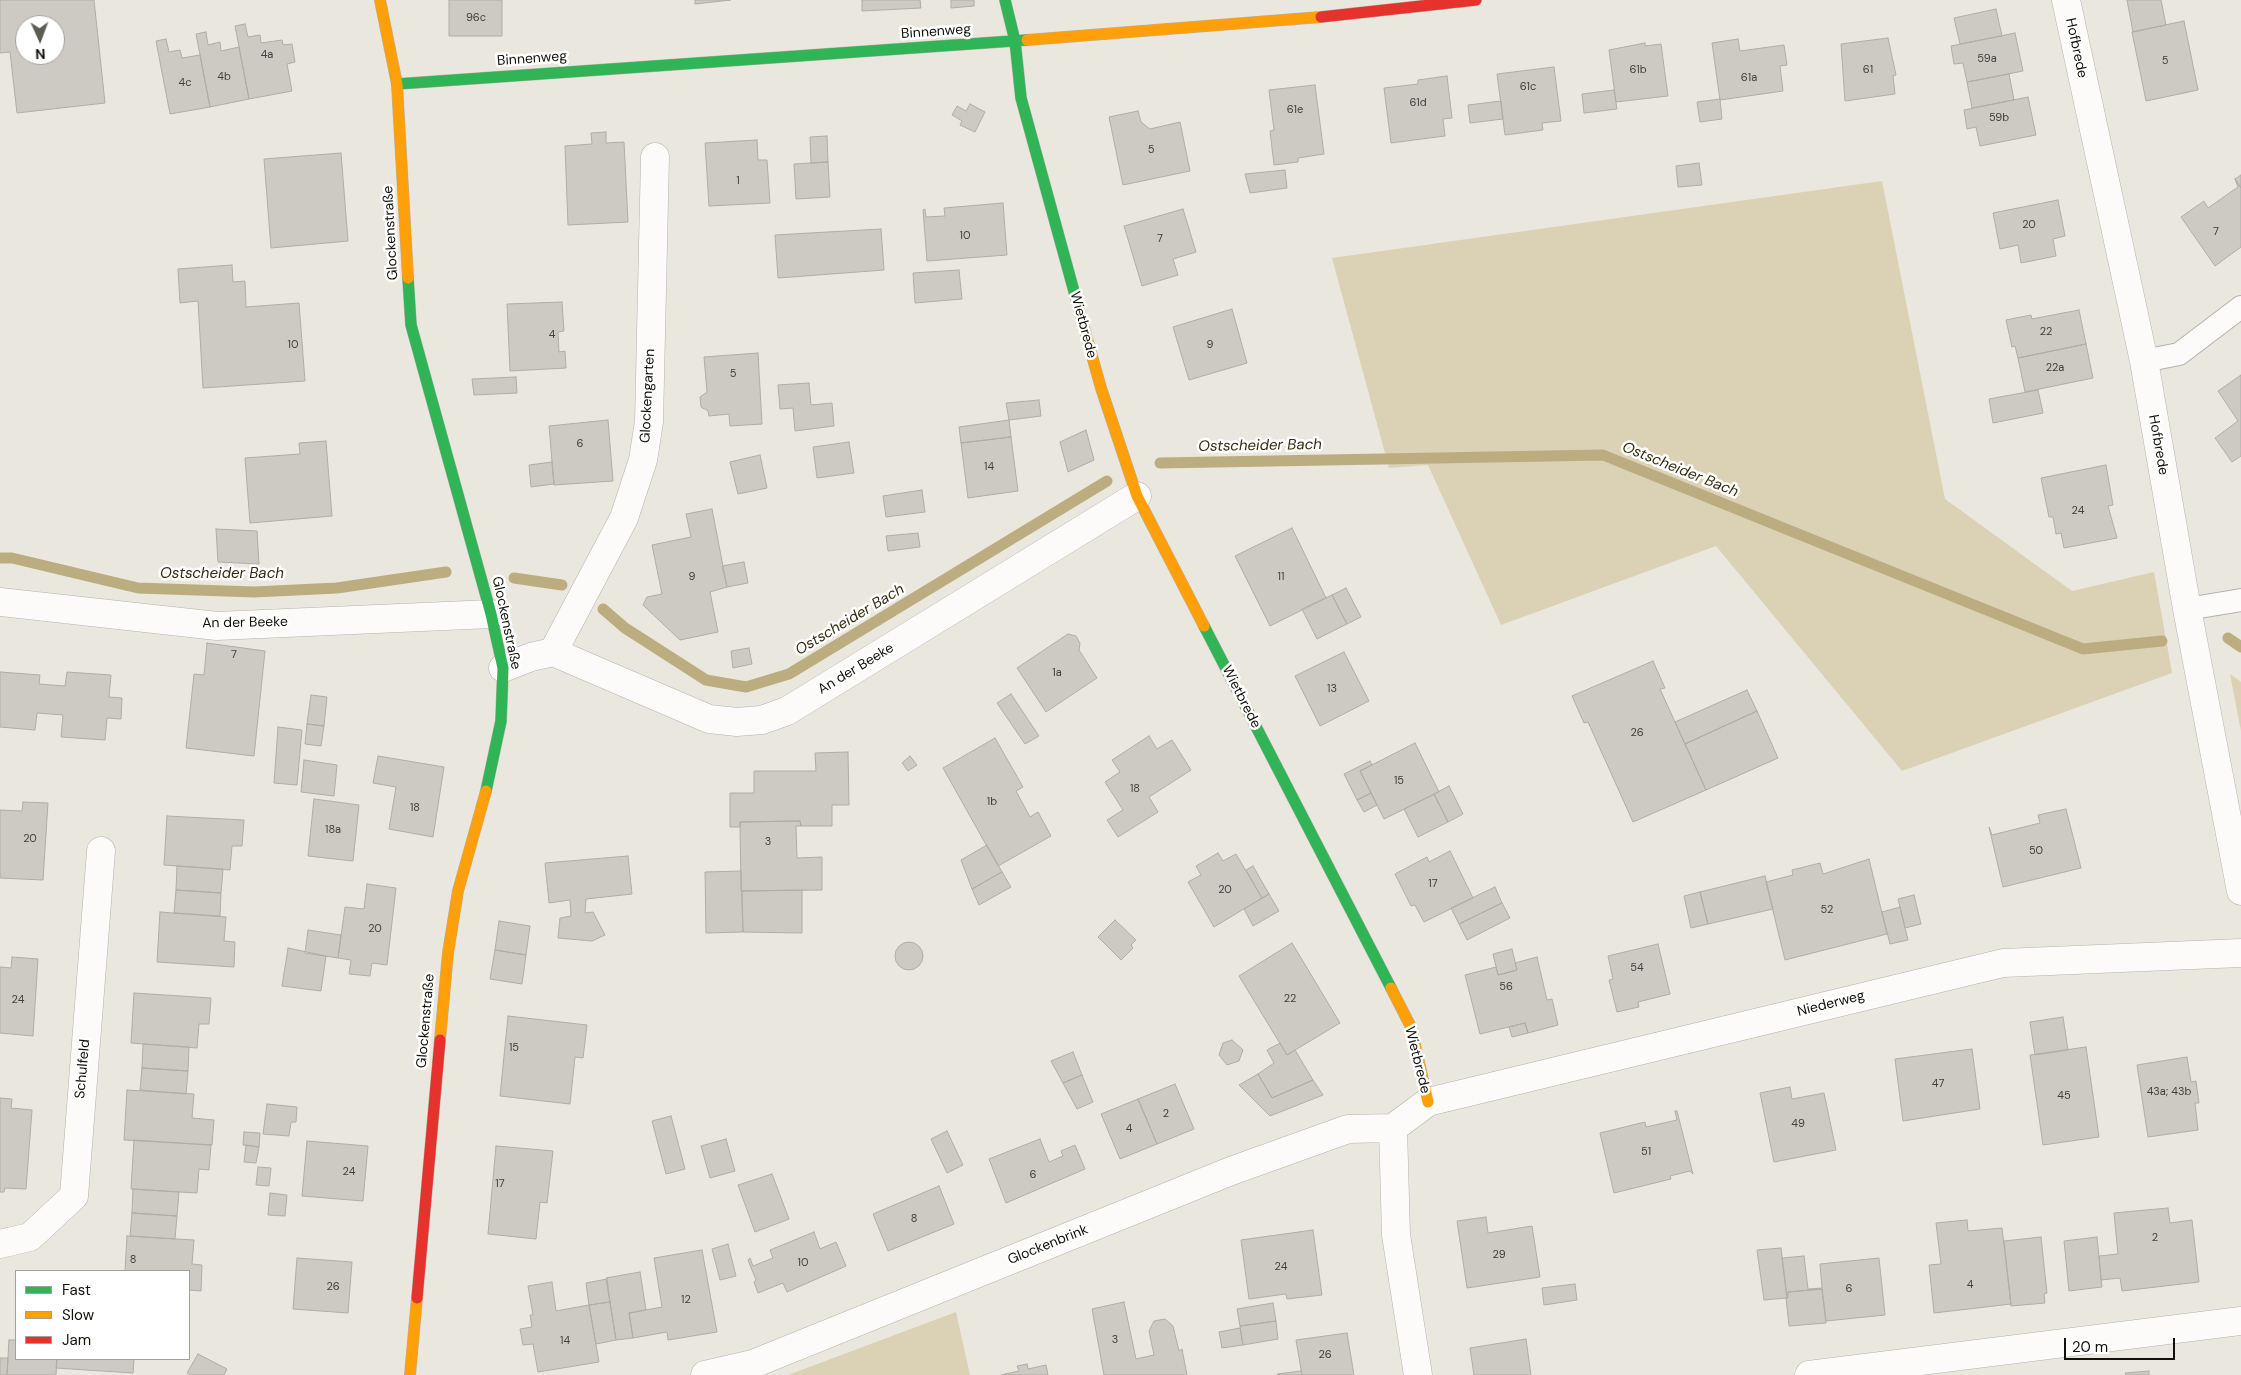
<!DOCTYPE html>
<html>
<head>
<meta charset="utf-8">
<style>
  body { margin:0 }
  #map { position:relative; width:2241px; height:1375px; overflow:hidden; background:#eae7df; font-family:"DM Sans",sans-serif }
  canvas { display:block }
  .legend { position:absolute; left:15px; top:1270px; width:175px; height:90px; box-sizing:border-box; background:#fff; border:1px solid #a0a09d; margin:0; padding:6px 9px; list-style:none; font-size:15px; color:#12110b }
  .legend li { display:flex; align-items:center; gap:10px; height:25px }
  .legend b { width:25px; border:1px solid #a0a09d }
  .north { position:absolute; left:15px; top:15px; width:50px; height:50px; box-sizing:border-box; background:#fff; border:1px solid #a0a09d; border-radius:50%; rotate:178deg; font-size:14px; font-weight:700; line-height:20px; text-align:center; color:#12110b }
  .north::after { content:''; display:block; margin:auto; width:18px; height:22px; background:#5e5c55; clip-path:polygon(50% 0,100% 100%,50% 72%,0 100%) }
  .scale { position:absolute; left:2064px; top:1338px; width:111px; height:22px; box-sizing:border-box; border:2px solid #12110b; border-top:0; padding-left:6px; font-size:15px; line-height:18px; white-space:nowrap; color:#12110b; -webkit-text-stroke:4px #fff; paint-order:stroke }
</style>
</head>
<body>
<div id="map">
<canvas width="2241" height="1375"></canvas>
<ul class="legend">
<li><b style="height:6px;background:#30b455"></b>Fast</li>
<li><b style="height:6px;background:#ff9f0a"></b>Slow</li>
<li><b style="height:6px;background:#e5322d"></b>Jam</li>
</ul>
<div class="north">N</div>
<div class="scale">20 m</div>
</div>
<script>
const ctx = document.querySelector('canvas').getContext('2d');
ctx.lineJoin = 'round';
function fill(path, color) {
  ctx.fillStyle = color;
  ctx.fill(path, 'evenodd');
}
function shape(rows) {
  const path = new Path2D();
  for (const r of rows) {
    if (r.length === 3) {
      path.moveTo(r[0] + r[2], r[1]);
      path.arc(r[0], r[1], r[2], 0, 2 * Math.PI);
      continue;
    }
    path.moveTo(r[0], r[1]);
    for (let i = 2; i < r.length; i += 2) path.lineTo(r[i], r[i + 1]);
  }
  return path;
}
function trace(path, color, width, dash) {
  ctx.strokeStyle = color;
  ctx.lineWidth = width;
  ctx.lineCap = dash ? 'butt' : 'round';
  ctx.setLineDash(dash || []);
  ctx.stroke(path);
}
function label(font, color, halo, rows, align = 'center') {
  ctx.font = font + ' "DM Sans",sans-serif';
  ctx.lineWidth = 5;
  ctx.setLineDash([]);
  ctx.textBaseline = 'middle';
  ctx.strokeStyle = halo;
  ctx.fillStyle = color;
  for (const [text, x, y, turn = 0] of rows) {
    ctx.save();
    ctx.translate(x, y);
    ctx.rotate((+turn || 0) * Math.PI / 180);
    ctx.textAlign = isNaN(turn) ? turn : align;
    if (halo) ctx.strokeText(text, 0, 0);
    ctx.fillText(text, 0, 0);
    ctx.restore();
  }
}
fill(shape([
  [1882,181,1945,499,2072,591,2154,572,2172,673,1902,771,1716,546,1501,625,1428,465,1389,468,1332,258],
  [2230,674,2241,682,2241,731],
  [956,1312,970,1375,788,1375]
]), '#dbd1b4');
trace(shape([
  [1160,463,1603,455,2083,649,2162,641],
  [0,558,12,558,138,588,254,592,337,588,446,572],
  [514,578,562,585],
  [603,609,625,628,706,680,746,687,789,674,1107,481],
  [2228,638,2241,647]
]), '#bbad80', 11);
const building = shape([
  [0,0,94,0,105,103,17,113,10,52,0,53,0,0],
  [25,25,55,25,55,55,25,55,25,25],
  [449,0,502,0,502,36,449,36,449,0],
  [695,0,731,0,695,4,695,0],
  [862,0,920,0,921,8,862,11,862,0],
  [951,0,974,0,974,6,951,8,951,0],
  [2127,0,2161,0,2166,25,2133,32,2127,0],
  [1996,9,2002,36,1960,44,1954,18,1996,9],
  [2184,21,2198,90,2146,101,2132,32,2184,21],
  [245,24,248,37,260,35,261,43,282,40,283,45,292,44,295,62,287,64,292,91,249,99,235,26,245,24],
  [206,32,208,45,220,42,221,51,239,47,249,99,210,107,196,34,206,32],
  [2015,33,2023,71,1967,82,1963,63,1954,64,1951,46,2015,33],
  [1888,38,1896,75,1893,76,1895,94,1845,101,1841,44,1888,38],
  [166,39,169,52,180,50,182,58,200,55,210,107,170,114,156,41,166,39],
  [1738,39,1740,51,1784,45,1787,65,1780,66,1783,91,1720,100,1712,43,1738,39],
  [1645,43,1645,46,1661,44,1668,96,1616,102,1609,50,1645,43],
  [1554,67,1561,121,1542,123,1543,130,1505,135,1497,74,1554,67],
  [2009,74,2014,100,1972,108,1967,82,2009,74],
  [1447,76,1452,118,1443,119,1445,136,1391,143,1384,88,1418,84,1418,80,1447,76],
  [1315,85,1324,154,1298,158,1298,162,1274,165,1270,131,1274,130,1269,90,1315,85],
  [1614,90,1617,109,1584,113,1582,94,1614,90],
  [2028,97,2036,135,1980,146,1976,127,1967,129,1964,110,2028,97],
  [1720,99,1722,119,1700,122,1697,102,1720,99],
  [1501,101,1503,119,1470,123,1468,105,1501,101],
  [970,104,985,112,975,132,960,125,962,121,952,115,957,106,966,111,970,104],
  [1138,111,1141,122,1150,129,1180,122,1190,171,1123,185,1109,117,1138,111],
  [606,132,606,143,624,142,628,222,568,225,565,146,592,144,591,133,606,132],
  [827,136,828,162,811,163,810,137,827,136],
  [757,140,758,160,767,160,770,203,709,206,705,143,757,140],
  [341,153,348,241,271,248,264,159,341,153],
  [828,162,830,197,796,199,794,164,828,162],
  [1699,163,1702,185,1678,187,1676,166,1699,163],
  [1285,170,1287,188,1250,193,1245,174,1285,170],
  [2241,175,2241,188,2235,179,2241,175],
  [2235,179,2241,188,2241,247,2215,266,2181,217,2204,201,2208,208,2238,187,2235,179],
  [2058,200,2065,236,2053,239,2056,256,2021,263,2018,245,2000,249,1993,213,2058,200],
  [1003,203,1007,255,927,261,923,210,925,209,926,217,945,216,944,208,1003,203],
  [1183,209,1196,252,1173,259,1178,275,1142,286,1124,226,1183,209],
  [881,229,884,270,778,278,775,235,881,229],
  [232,265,233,282,245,281,246,307,299,303,305,381,203,388,198,301,180,303,178,269,232,265],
  [959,270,962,299,915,303,913,273,959,270],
  [562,302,564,331,558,332,559,352,565,351,566,368,510,371,507,304,562,302],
  [1232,309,1247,363,1189,380,1173,327,1232,309],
  [2079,310,2086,344,2018,358,2015,346,2012,347,2006,320,2031,315,2032,319,2079,310],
  [2086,344,2093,378,2025,392,2018,358,2086,344],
  [758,353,762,424,730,426,729,414,709,416,708,411,701,407,700,397,707,392,704,357,758,353],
  [2241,375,2241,456,2232,462,2215,438,2238,421,2218,391,2241,375],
  [516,377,517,393,474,395,472,379,516,377],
  [809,383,811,405,832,403,834,426,795,431,793,408,780,409,778,385,809,383],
  [2038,390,2043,413,1993,423,1989,399,2038,390],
  [1039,400,1041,416,1009,420,1006,403,1039,400],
  [608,420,613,481,554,485,549,426,608,420],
  [1009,420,1011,437,961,443,959,427,1009,420],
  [1086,430,1094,460,1068,472,1060,442,1086,430],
  [1011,437,1018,491,968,498,961,443,1011,437],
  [326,441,332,516,250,523,245,458,300,454,299,443,326,441],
  [849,442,854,473,817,478,813,447,849,442],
  [760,455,767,488,738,494,730,462,760,455],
  [552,462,554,484,531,487,529,465,552,462],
  [2106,465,2113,505,2108,506,2117,538,2064,548,2061,533,2056,534,2053,517,2049,517,2041,478,2106,465],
  [922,490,925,512,886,517,883,496,922,490],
  [712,509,727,587,710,592,718,632,680,640,643,605,647,597,662,594,652,545,691,537,686,514,712,509],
  [1292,528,1326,598,1270,626,1235,556,1292,528],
  [216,529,257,531,259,564,218,562,216,529],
  [918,533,920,547,888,551,886,536,918,533],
  [744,562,748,583,727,587,722,566,744,562],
  [1346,588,1361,617,1347,624,1332,595,1346,588],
  [1332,595,1347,624,1317,639,1302,609,1332,595],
  [1068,634,1076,636,1080,643,1079,650,1097,678,1046,712,1017,668,1068,634],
  [207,643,265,651,254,756,186,748,194,674,204,675,207,643],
  [749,648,752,664,733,668,731,651,749,648],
  [1344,652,1369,701,1320,726,1295,676,1344,652],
  [1653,661,1665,688,1660,689,1706,790,1633,822,1588,722,1584,723,1572,696,1653,661],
  [0,672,40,675,39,684,65,686,67,672,111,675,109,697,122,698,121,719,107,718,105,740,61,737,63,715,37,713,35,730,0,727,0,672],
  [1747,690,1757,711,1685,744,1675,722,1747,690],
  [1011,694,1039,736,1025,744,997,703,1011,694],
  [311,695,327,697,324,726,307,724,311,695],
  [1757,711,1778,758,1706,790,1685,744,1757,711],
  [307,724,324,726,321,746,305,744,307,724],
  [278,727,302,730,297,785,274,783,278,727],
  [1149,736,1157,749,1172,740,1191,770,1149,797,1158,812,1118,837,1107,820,1123,810,1105,782,1120,772,1112,760,1149,736],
  [995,738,1023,787,1016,791,1030,817,1038,812,1051,836,998,866,943,768,995,738],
  [1415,743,1439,792,1384,819,1360,771,1415,743],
  [848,752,849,805,832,805,832,826,801,826,800,821,740,822,740,827,730,827,730,793,754,793,754,771,816,771,815,753,848,752],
  [378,756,444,767,433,837,389,829,396,787,373,783,378,756],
  [910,756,917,765,908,771,902,763,910,756],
  [304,760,337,765,334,796,301,792,304,760],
  [1370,761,1372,765,1360,771,1371,793,1357,800,1344,774,1370,761],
  [1449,786,1463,814,1448,822,1434,794,1449,786],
  [1371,793,1377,805,1364,812,1357,800,1371,793],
  [1434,794,1448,822,1418,837,1404,809,1434,794],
  [314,799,359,805,353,861,308,856,314,799],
  [23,802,48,803,43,880,0,878,0,810,22,811,23,802],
  [2066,809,2081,868,2003,887,1989,827,1992,835,2040,823,2038,815,2066,809],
  [167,816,244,820,242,846,232,846,230,870,164,865,167,816],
  [800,821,801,826,796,826,797,858,822,857,822,890,741,891,740,822,800,821],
  [987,845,1002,872,972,889,961,860,987,845],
  [1450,851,1473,898,1424,922,1415,905,1411,906,1395,874,1427,857,1429,862,1450,851],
  [1218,853,1223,861,1236,854,1262,898,1214,927,1188,882,1201,875,1196,866,1218,853],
  [628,856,632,894,586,899,585,913,593,912,605,935,592,941,558,938,560,918,571,916,570,900,549,903,545,863,628,856],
  [1869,859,1887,934,1785,960,1766,882,1793,875,1792,870,1820,863,1823,874,1869,859],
  [177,866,223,869,221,893,176,890,177,866],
  [1253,866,1269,894,1262,898,1246,870,1253,866],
  [741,871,743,932,706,933,705,872,741,871],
  [1002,872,1011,887,979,905,972,889,1002,872],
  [1765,876,1773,909,1708,924,1700,892,1765,876],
  [367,884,396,888,387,965,372,963,370,976,349,974,351,960,338,958,345,907,364,909,367,884],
  [1495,887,1502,903,1459,924,1451,908,1495,887],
  [176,890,221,893,220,916,174,913,176,890],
  [802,890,802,933,743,932,742,891,802,890],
  [1700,892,1708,924,1691,928,1684,896,1700,892],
  [1269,894,1279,911,1253,926,1244,909,1269,894],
  [1914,895,1921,924,1905,928,1898,899,1914,895],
  [1502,903,1510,918,1467,940,1459,924,1502,903],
  [1900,907,1908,940,1890,944,1882,912,1900,907],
  [160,912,226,917,224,941,235,942,234,967,157,962,160,912],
  [1115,920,1136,940,1131,945,1133,948,1121,960,1098,937,1115,920],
  [499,921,530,926,526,955,495,950,499,921],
  [308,930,341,935,338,958,305,953,308,930],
  [909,956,14],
  [1292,943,1340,1023,1287,1055,1239,976,1292,943],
  [1658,944,1670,994,1638,1002,1639,1007,1617,1012,1609,980,1613,979,1608,956,1658,944],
  [288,948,326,956,321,991,282,986,288,948],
  [1512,949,1517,970,1498,975,1493,954,1512,949],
  [495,950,526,955,522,984,490,979,495,950],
  [12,957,38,959,33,1036,0,1033,0,967,11,968,12,957],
  [1537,957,1547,1000,1552,999,1558,1025,1528,1033,1525,1023,1480,1034,1465,975,1496,967,1498,975,1517,970,1515,963,1537,957],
  [134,993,211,998,209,1024,199,1024,197,1048,131,1043,134,993],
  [508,1016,587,1025,583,1058,575,1057,570,1104,500,1096,508,1016],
  [2063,1017,2068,1050,2035,1055,2030,1022,2063,1017],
  [1525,1023,1528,1033,1512,1037,1509,1027,1525,1023],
  [1232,1040,1243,1050,1239,1061,1227,1065,1219,1055,1223,1043,1232,1040],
  [1280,1043,1287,1055,1295,1050,1313,1080,1272,1098,1258,1074,1274,1063,1267,1050,1280,1043],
  [143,1044,189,1047,188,1071,142,1068,143,1044],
  [2086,1047,2099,1137,2043,1145,2030,1055,2086,1047],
  [1972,1049,1980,1109,1903,1121,1895,1059,1972,1049],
  [1073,1052,1082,1075,1063,1083,1051,1061,1073,1052],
  [2187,1057,2191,1082,2196,1081,2199,1103,2195,1103,2198,1130,2148,1137,2137,1065,2187,1057],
  [142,1068,188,1071,186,1094,140,1090,142,1068],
  [1258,1074,1272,1098,1313,1080,1323,1095,1270,1116,1239,1085,1258,1074],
  [1082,1075,1093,1102,1077,1109,1063,1083,1082,1075],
  [1175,1084,1194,1129,1157,1144,1138,1099,1175,1084],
  [1790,1087,1792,1099,1824,1093,1836,1150,1774,1162,1760,1093,1790,1087],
  [127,1090,194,1094,192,1118,214,1120,212,1145,124,1140,127,1090],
  [0,1098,12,1099,11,1108,32,1110,26,1189,5,1188,4,1192,0,1192,0,1098],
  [1138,1099,1157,1144,1120,1159,1101,1114,1138,1099],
  [267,1104,297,1107,296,1122,291,1122,289,1136,263,1134,267,1104],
  [1675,1111,1677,1111,1693,1174,1690,1171,1670,1176,1671,1179,1614,1193,1600,1133,1645,1122,1646,1127,1677,1120,1675,1111],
  [671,1116,685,1169,666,1174,652,1121,671,1116],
  [947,1131,963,1165,947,1173,931,1139,947,1131],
  [244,1132,260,1133,259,1147,243,1145,244,1132],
  [726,1139,735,1171,710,1178,701,1146,726,1139],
  [1040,1139,1049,1162,1063,1156,1061,1151,1075,1145,1085,1169,1006,1203,989,1159,1040,1139],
  [134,1140,211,1145,209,1170,199,1169,197,1193,131,1189,134,1140],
  [307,1141,368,1146,363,1201,302,1196,307,1141],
  [246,1145,259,1147,256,1163,244,1162,246,1145],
  [496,1146,553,1151,547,1203,540,1202,536,1239,488,1234,496,1146],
  [258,1167,271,1168,269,1186,256,1185,258,1167],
  [772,1174,789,1219,755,1232,738,1185,772,1174],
  [939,1186,954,1224,888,1251,873,1214,939,1186],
  [133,1189,179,1192,177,1216,132,1213,133,1189],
  [270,1193,287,1195,285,1216,268,1215,270,1193],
  [2168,1208,2170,1223,2192,1220,2199,1282,2122,1291,2120,1278,2101,1280,2099,1256,2118,1254,2114,1213,2168,1208],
  [132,1213,177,1216,175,1239,130,1236,132,1213],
  [1486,1217,1488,1233,1532,1226,1540,1277,1467,1288,1457,1221,1486,1217],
  [1967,1220,1968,1231,2002,1228,2011,1304,1934,1313,1929,1265,1941,1264,1936,1223,1967,1220],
  [1313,1230,1322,1295,1287,1299,1286,1294,1249,1299,1241,1240,1313,1230],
  [814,1232,820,1249,836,1242,846,1266,787,1292,783,1283,758,1293,754,1282,756,1280,748,1260,750,1258,753,1266,773,1258,770,1250,814,1232],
  [127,1236,194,1240,192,1264,202,1265,201,1291,189,1290,189,1271,125,1271,127,1236],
  [2041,1237,2047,1293,2044,1294,2045,1303,2011,1306,2004,1241,2041,1237],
  [2097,1237,2102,1287,2069,1291,2064,1241,2097,1237],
  [728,1244,736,1276,720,1280,712,1249,728,1244],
  [1781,1248,1787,1298,1764,1300,1757,1250,1781,1248],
  [702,1250,717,1332,668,1340,667,1332,633,1338,629,1313,662,1307,654,1258,702,1250],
  [1804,1256,1808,1289,1822,1288,1820,1264,1879,1258,1885,1315,1826,1321,1822,1289,1788,1292,1787,1298,1782,1258,1804,1256],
  [297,1258,352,1262,348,1313,293,1309,297,1258],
  [640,1272,646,1310,629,1313,633,1338,616,1340,606,1278,640,1272],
  [607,1279,610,1302,589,1305,586,1283,607,1279],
  [552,1282,556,1311,589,1305,599,1362,538,1372,533,1344,523,1345,520,1329,532,1327,530,1315,533,1315,528,1286,552,1282],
  [1575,1284,1577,1300,1544,1305,1542,1288,1575,1284],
  [1822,1289,1826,1323,1789,1326,1786,1298,1788,1298,1788,1292,1822,1289],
  [610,1302,616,1340,596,1344,589,1305,610,1302],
  [1124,1302,1136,1359,1154,1355,1149,1331,1154,1321,1165,1319,1173,1326,1179,1351,1182,1349,1187,1375,1104,1375,1092,1309,1124,1302],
  [1273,1303,1276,1321,1240,1326,1237,1309,1273,1303],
  [1276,1321,1278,1339,1243,1345,1240,1326,1276,1321],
  [1240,1328,1243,1345,1222,1348,1219,1332,1240,1328],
  [1347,1333,1354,1375,1302,1375,1296,1340,1347,1333],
  [1526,1339,1531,1375,1474,1375,1470,1348,1526,1339],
  [9,1340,16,1340,16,1359,57,1359,56,1375,7,1375,9,1340],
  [198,1354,227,1369,224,1375,191,1375,187,1373,198,1354],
  [0,1358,8,1358,7,1375,0,1375,0,1358],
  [57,1359,134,1359,133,1373,56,1368,57,1359],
  [1027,1364,1028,1369,1046,1365,1048,1375,1001,1375,1019,1371,1017,1366,1027,1364],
  [1301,1371,1302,1375,1277,1375,1277,1374,1301,1371],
  [2149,1371,2149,1375,2126,1375,2125,1373,2149,1371]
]);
fill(building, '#cccac3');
trace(building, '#afada6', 1);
const lane = shape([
  [2144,361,2179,354,2241,307],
  [2187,609,2241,600]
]);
const street = shape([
  [2066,0,2144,361,2187,609,2241,891],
  [0,602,217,626,491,614],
  [553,652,709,719,737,722,762,720,787,711,1137,496],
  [503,668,531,657,553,652,624,518,643,460,649,422,655,157],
  [1393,1128,1428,1102,2003,963,2241,953],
  [1393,1128,1396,1235,1418,1375],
  [0,1244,30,1237,74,1196,101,851],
  [705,1375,753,1364,1231,1171,1348,1129,1393,1128],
  [1809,1375,2241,1321]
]);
const fast = shape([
  [1005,0,1015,41,1021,98,1078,306],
  [397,84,1027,40],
  [408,278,411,325,491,614,503,668,501,721,486,791],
  [1204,626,1391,988]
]);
const slow = shape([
  [380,0,397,84,408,278],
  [1027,40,1321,17],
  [1078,306,1101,388,1137,496,1204,626],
  [1391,988,1411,1027,1428,1102],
  [440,1040,448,953,458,891,486,791],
  [410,1375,417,1298]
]);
const jam = shape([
  [1321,17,1476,0],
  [417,1298,440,1040]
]);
trace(lane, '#b4b2ab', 24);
trace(street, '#b4b2ab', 29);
trace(fast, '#b4b2ab', 12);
trace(slow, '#b4b2ab', 12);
trace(jam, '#b4b2ab', 12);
trace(lane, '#fcfbfa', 22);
trace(street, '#fcfbfa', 28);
trace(fast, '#30b455', 11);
trace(slow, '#ff9f0a', 11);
trace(jam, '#e5322d', 11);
label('11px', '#403f39', null, [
  ["96c",476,18],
  ["4a",267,55],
  ["59a",1987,59],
  ["5",2165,61],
  ["61b",1638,70],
  ["61",1868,70],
  ["4b",224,77],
  ["61a",1749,78],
  ["4c",185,83],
  ["61c",1528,87],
  ["61d",1418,103],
  ["61e",1295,110],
  ["59b",1999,118],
  ["5",1151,150],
  ["1",738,181],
  ["20",2029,225],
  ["7",2216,232],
  ["10",965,236],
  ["7",1160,239],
  ["22",2046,332],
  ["4",552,335],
  ["10",293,345],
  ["9",1210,345],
  ["22a",2055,368],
  ["5",733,374],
  ["6",580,444],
  ["14",989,467],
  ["24",2078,511],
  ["9",692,577],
  ["11",1281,577],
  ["7",234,655],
  ["1a",1057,673],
  ["13",1332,689],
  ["26",1637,733],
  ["15",1399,781],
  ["18",1135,789],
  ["1b",992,802],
  ["18",415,808],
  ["18a",333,830],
  ["20",30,839],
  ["3",768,842],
  ["50",2036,851],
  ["17",1433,884],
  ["20",1225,890],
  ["52",1827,910],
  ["20",375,929],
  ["54",1637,968],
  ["56",1506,987],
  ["22",1290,999],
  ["24",18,1000],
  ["15",514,1048],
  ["47",1938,1084],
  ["43a; 43b",2169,1092],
  ["45",2064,1096],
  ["2",1166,1114],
  ["49",1798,1124],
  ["4",1129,1129],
  ["51",1646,1152],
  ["24",349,1172],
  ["6",1033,1175],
  ["17",500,1184],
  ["8",914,1219],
  ["2",2155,1238],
  ["29",1499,1255],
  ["8",133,1260],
  ["10",803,1263],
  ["24",1281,1267],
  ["4",1970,1285],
  ["26",333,1287],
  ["6",1849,1289],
  ["12",686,1300],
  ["3",1115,1340],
  ["14",565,1341],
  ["26",1325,1355]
]);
label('14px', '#12110b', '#fff', [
  ["Binnenweg",936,32,-4],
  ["Hofbrede",2076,48,78],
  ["Binnenweg",532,59,-4],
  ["Glockenstraße",391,233,-93],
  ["Wietbrede",1083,325,75],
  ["Glockengarten",648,396,-87],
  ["Hofbrede",2158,445,80],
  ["An der Beeke",245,623,-1],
  ["Glockenstraße",506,623,78],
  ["An der Beeke",856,669,-31],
  ["Wietbrede",1241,697,63],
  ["Niederweg",1831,1004,-14],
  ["Glockenstraße",426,1021,-85],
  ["Wietbrede",1417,1060,76],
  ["Schulfeld",83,1069,-85],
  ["Glockenbrink",1048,1245,-22]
]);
label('italic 15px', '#342c0f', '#fff', [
  ["Ostscheider Bach",1260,446,-1],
  ["Ostscheider Bach",1680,470,22],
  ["Ostscheider Bach",222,574],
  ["Ostscheider Bach",850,620,-31]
]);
</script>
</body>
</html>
